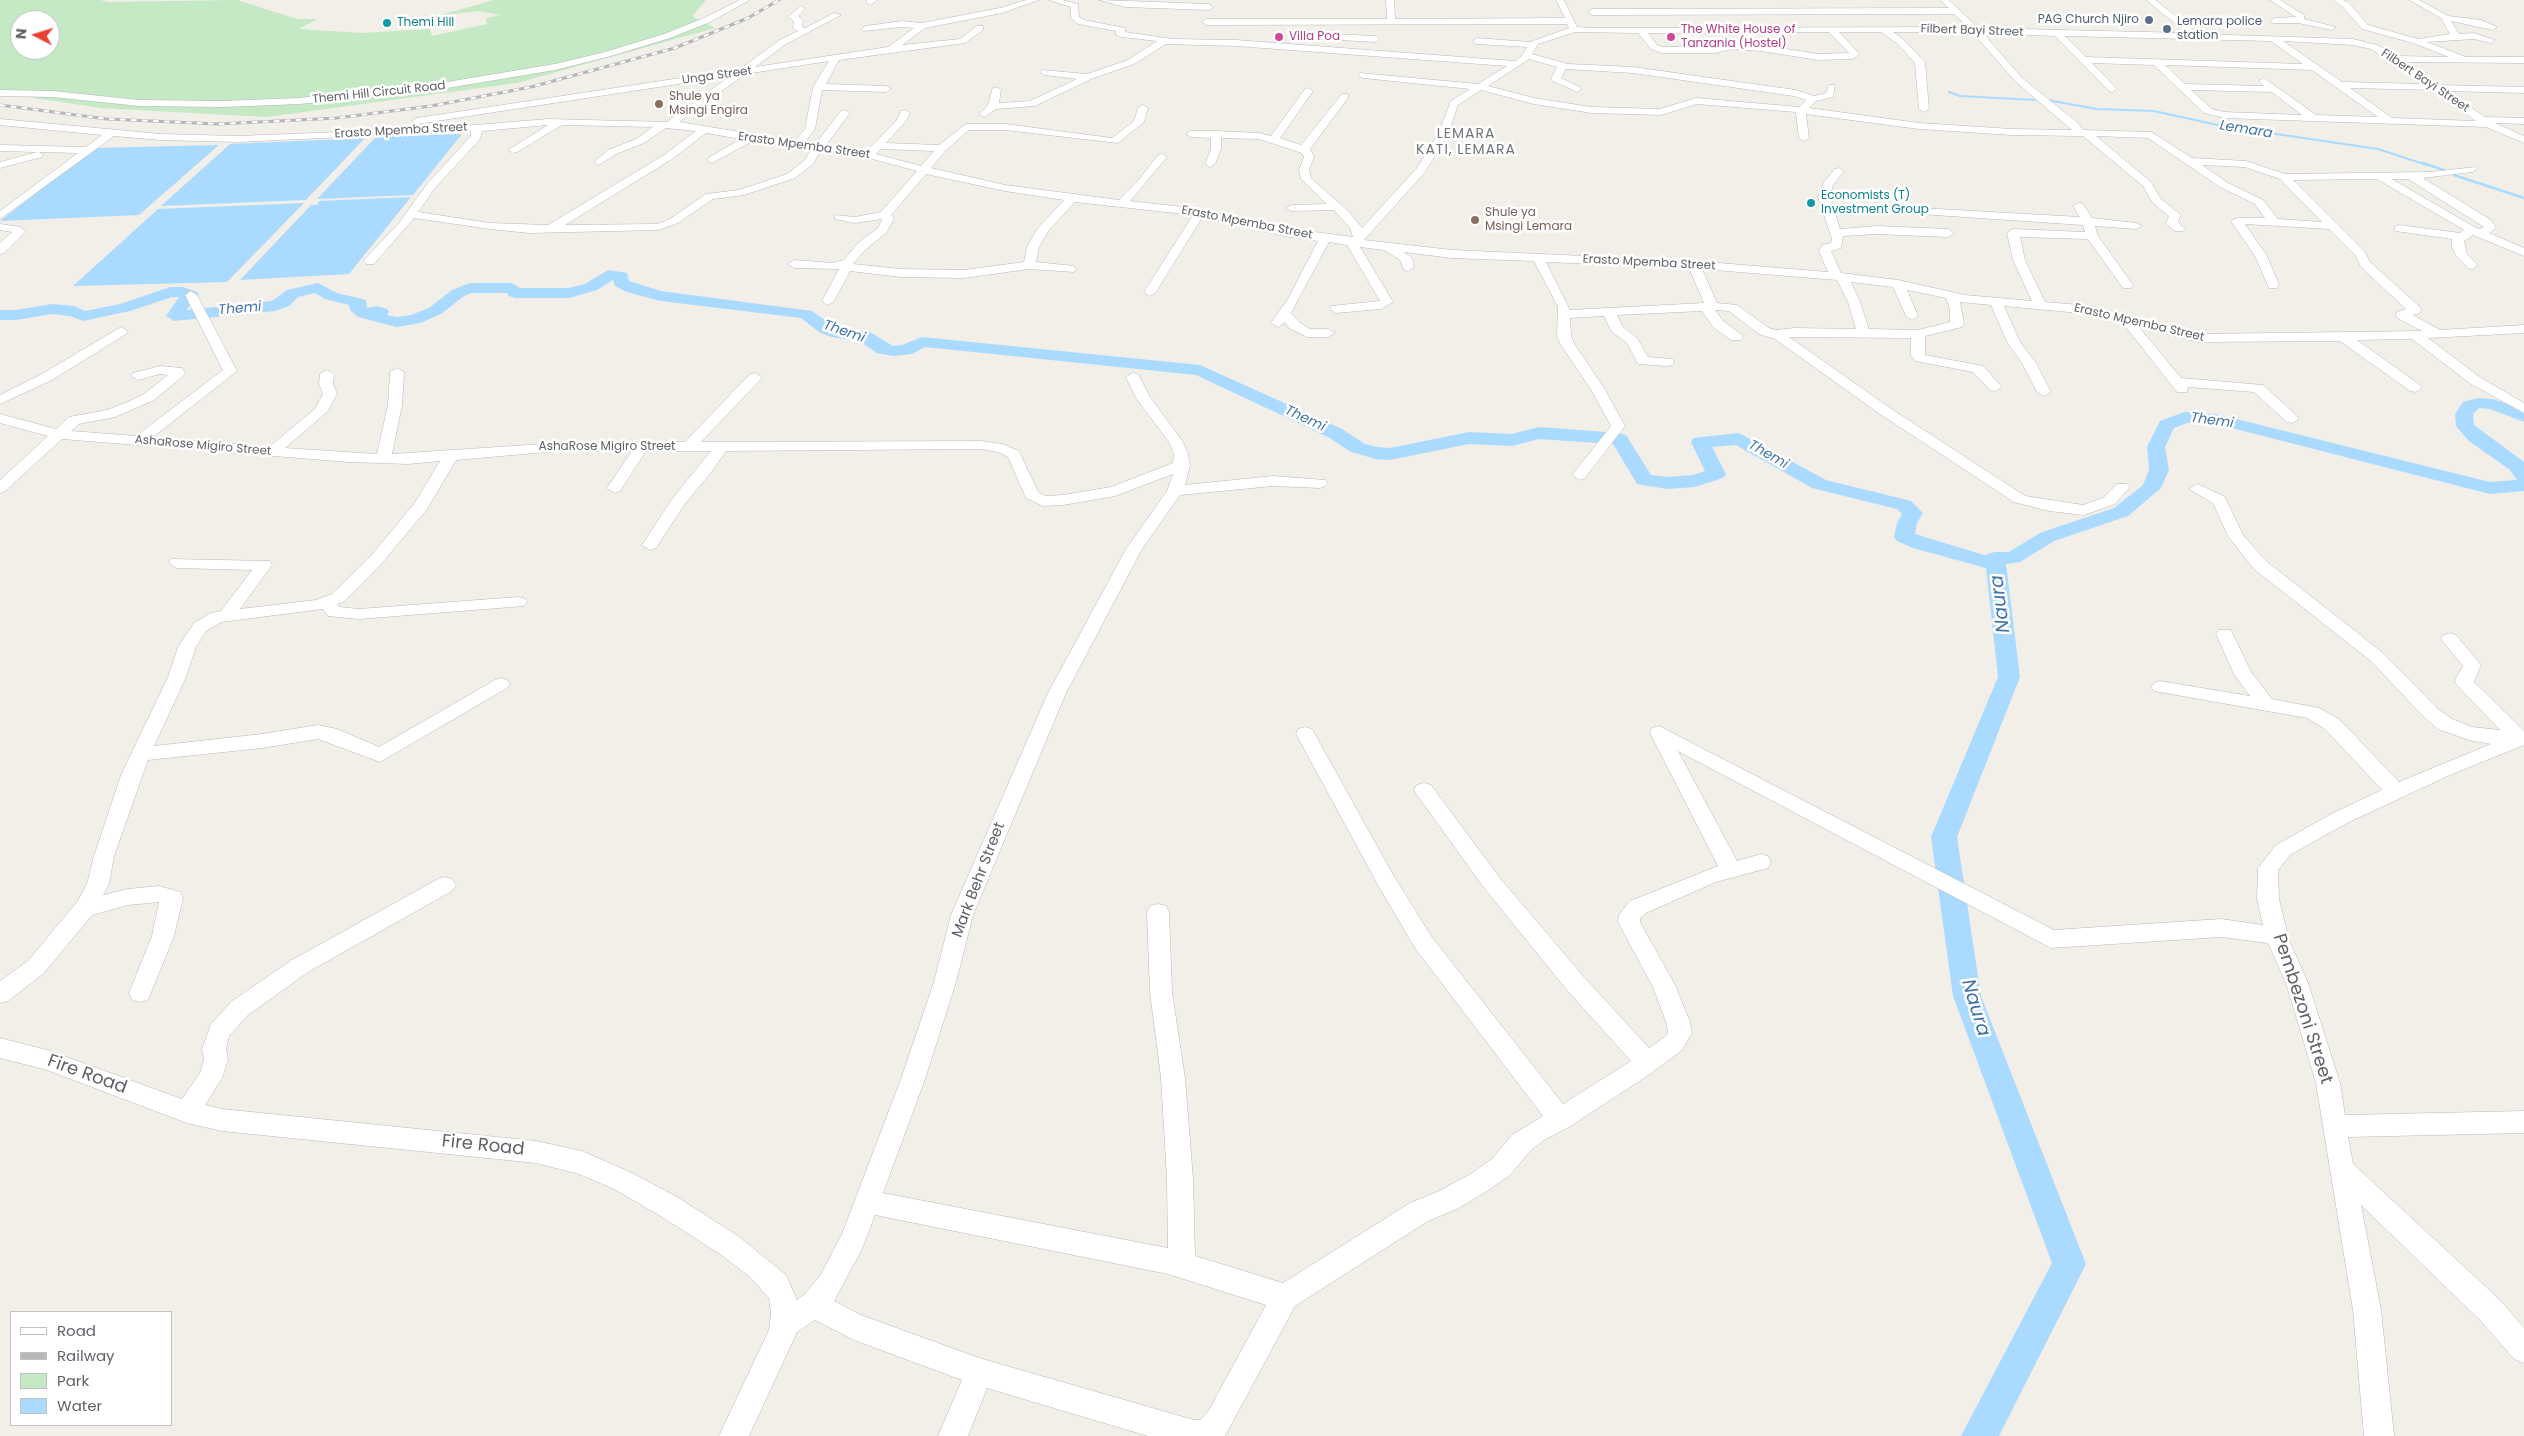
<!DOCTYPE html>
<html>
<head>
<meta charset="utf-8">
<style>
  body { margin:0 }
  #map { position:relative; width:2524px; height:1436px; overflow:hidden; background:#f1efe8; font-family:Poppins,sans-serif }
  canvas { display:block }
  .legend { position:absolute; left:10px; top:1311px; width:162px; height:115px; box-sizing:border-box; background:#fff; border:1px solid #bfc1c3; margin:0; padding:6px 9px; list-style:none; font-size:15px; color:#5f6368 }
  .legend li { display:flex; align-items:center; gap:10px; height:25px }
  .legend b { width:25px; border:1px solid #bfc1c3 }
  .north { position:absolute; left:10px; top:10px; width:50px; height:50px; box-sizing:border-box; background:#fff; border:1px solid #bfc1c3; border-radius:50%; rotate:275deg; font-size:14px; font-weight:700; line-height:20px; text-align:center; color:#5f6368 }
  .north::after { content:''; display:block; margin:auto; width:18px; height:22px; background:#ea4335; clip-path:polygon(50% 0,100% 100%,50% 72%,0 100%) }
</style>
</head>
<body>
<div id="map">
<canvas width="2524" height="1436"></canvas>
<ul class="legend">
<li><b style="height:6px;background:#fff"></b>Road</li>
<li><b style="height:6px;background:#b6b7b8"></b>Railway</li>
<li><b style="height:14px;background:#c5e8c5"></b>Park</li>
<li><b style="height:14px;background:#aadaff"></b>Water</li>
</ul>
<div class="north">N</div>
</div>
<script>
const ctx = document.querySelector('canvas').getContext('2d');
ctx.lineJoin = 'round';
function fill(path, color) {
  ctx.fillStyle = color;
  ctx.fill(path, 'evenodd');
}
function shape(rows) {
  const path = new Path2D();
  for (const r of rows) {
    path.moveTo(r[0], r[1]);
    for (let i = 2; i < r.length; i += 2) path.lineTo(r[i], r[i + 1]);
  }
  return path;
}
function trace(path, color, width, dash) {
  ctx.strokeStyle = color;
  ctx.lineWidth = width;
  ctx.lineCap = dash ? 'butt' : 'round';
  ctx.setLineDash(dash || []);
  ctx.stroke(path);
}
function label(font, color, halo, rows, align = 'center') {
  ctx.font = font + ' Poppins,sans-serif';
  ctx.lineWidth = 5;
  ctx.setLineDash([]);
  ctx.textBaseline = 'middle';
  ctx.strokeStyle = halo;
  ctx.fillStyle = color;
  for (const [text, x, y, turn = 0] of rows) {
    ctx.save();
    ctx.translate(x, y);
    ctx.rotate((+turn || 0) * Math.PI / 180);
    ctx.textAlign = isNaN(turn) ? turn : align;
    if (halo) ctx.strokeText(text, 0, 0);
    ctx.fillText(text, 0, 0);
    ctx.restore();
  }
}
fill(shape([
  [0,0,100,0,108,2,237,0,297,19,317,19,299,29,362,33,430,29,432,36,487,24,486,18,501,15,479,11,437,16,494,0,706,0,692,16,715,28,517,83,267,117,101,108,0,93],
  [20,20,50,20,50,50,20,50]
]), '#c5e8c5');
fill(shape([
  [462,134,413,195,317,199,376,137],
  [365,138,306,200,161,206,230,144],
  [219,145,139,215,0,221,94,148],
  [411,197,349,274,240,280,311,205,317,205,319,201],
  [304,203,227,282,73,286,158,209]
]), '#aadaff');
trace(shape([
  [1949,92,1960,96,2035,100],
  [2047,100,2097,109,2154,111,2222,126,2378,149,2427,165]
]), '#aadaff', 2);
trace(shape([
  [2423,163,2444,170],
  [2454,175,2524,198]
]), '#aadaff', 2.5);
fill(shape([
  [608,270,627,273,629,281,661,291,812,311,831,324,840,328,870,332,893,346,902,345,922,337,1200,365,1342,429,1365,444,1377,447,1390,448,1469,432,1512,434,1539,427,1619,433,1626,435,1651,475,1667,477,1693,475,1705,471,1691,442,1693,438,1739,433,1826,480,1911,501,1923,513,1917,523,1915,534,1984,555,1995,552,2009,552,2040,533,2114,508,2143,485,2149,470,2147,447,2160,421,2184,412,2216,414,2490,482,2517,480,2510,470,2469,441,2456,426,2455,414,2463,402,2478,398,2493,399,2524,410,2524,422,2490,409,2479,408,2473,414,2474,425,2524,462,2524,491,2490,494,2216,424,2187,423,2174,428,2165,447,2169,470,2161,488,2128,516,2054,541,2020,562,2006,564,2020,677,1957,837,1981,996,2086,1264,1999,1436,1961,1436,2052,1263,1953,996,1931,837,1998,677,1986,568,1913,548,1897,541,1894,537,1897,523,1902,514,1897,509,1812,488,1736,445,1712,447,1726,474,1723,478,1695,487,1667,489,1637,484,1613,444,1539,439,1512,446,1469,444,1390,460,1376,459,1351,452,1328,437,1196,375,925,347,912,354,893,356,877,353,859,341,831,337,819,332,801,318,661,301,627,292,615,286,613,280,597,290,569,298,515,298,509,296,507,293,472,293,464,296,441,314,420,323,397,327,358,317,350,310,349,305,325,299,315,293,298,297,289,306,275,311,174,321,166,316,179,297,172,297,130,311,83,321,70,316,52,314,16,320,0,320,0,310,16,310,52,304,74,306,85,311,120,304,170,287,183,287,197,292,199,295,186,310,272,301,287,290,318,283,337,293,366,300,367,308,377,306,387,309,389,312,387,315,397,317,411,315,429,308,452,290,470,283,512,283,520,288,569,288,585,284,608,270]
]), '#aadaff');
const minor = shape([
  [740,0,750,0,710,22,670,38,611,56,555,70,417,93,299,104,223,107,139,106,53,97,0,96,0,90,53,91,139,100,223,101,299,98,417,87,555,64,605,52,664,34,704,18,740,0],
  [867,0,878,0,870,5,866,2,867,0],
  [1026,0,1039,0,1002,13,925,28,902,45,960,39,977,26,983,26,983,30,965,43,839,60,826,84,886,86,891,89,886,92,822,90,815,129,805,142,816,143,841,111,845,110,850,113,826,145,867,151,896,121,901,111,905,110,910,113,905,122,886,143,939,145,966,124,1005,124,1112,138,1134,121,1138,108,1143,105,1148,108,1144,122,1118,143,1005,130,969,130,946,150,931,168,1005,185,1119,200,1137,182,1158,155,1162,154,1167,157,1130,201,1200,209,1284,228,1353,237,1350,228,1334,210,1292,211,1286,208,1292,205,1327,204,1301,179,1299,170,1304,157,1302,153,1259,139,1221,138,1221,149,1215,164,1210,167,1205,164,1211,149,1211,138,1191,137,1186,134,1191,131,1216,131,1259,133,1271,136,1305,89,1308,88,1313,91,1280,138,1301,145,1342,94,1348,94,1348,98,1310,149,1314,157,1309,170,1311,178,1349,212,1362,228,1417,168,1438,134,1451,101,1470,89,1363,78,1358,75,1360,73,1478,84,1507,66,1236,46,1166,44,1134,64,1091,79,1035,106,996,109,984,117,979,114,988,105,993,87,1001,89,999,103,1030,101,1077,79,1045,75,1040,72,1042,70,1087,74,1128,60,1157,41,1122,37,1116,35,1116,31,1078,24,1071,18,1071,7,1049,0,1062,0,1078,4,1079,17,1084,20,1125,28,1125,32,1172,39,1236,40,1515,61,1521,57,1527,47,1477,44,1473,41,1477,38,1530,42,1569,28,1567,24,1206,25,1202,22,1206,19,1387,19,1386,0,1394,0,1395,19,1565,18,1556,0,1564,0,1577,27,1594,28,1968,27,1954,14,1592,15,1588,12,1592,9,1949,8,1940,0,1949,0,1978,28,2187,33,2146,0,2155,0,2199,34,2353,39,2377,45,2397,56,2449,57,2413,43,2362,29,2343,7,2333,0,2343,0,2349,3,2368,25,2418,39,2450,34,2441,18,2409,0,2419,0,2448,16,2481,20,2497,27,2493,30,2451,21,2459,34,2474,33,2495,40,2491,43,2474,39,2427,42,2466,57,2524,57,2524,63,2405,62,2438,85,2524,87,2524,93,2447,91,2485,117,2524,118,2524,124,2495,123,2524,136,2524,143,2486,127,2224,118,2204,113,2154,65,2092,63,2115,87,2117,89,2112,92,2109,91,2055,36,1983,33,2022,78,2078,123,2083,130,2151,132,2192,158,2246,161,2285,174,2430,172,2476,167,2477,169,2472,172,2423,178,2491,220,2496,228,2489,233,2524,248,2524,256,2473,235,2464,241,2467,254,2478,265,2472,269,2468,268,2456,256,2452,247,2452,239,2395,231,2395,227,2399,225,2460,233,2464,230,2377,179,2293,180,2365,252,2370,262,2420,307,2421,310,2420,313,2413,315,2440,330,2524,325,2524,333,2428,338,2481,378,2524,403,2524,413,2471,384,2412,339,2357,340,2420,385,2422,388,2415,392,2410,391,2340,341,2198,342,2139,327,2181,378,2263,385,2297,416,2299,419,2292,423,2287,422,2254,392,2188,387,2187,392,2177,392,2122,322,2091,314,2004,306,2020,342,2036,363,2051,392,2044,396,2037,392,2022,363,2007,342,1991,305,1960,302,1964,324,1962,327,1925,336,1925,355,1983,366,2002,387,1995,391,1990,390,1973,372,1915,361,1911,355,1911,338,1789,337,1890,408,2025,496,2083,505,2103,498,2117,484,2127,484,2130,487,2115,504,2084,515,2049,511,2014,502,1880,414,1775,339,1759,334,1729,311,1715,310,1723,321,1741,334,1743,337,1741,340,1731,340,1713,327,1702,311,1617,315,1623,327,1637,338,1648,357,1672,359,1674,362,1672,365,1667,366,1638,364,1627,343,1612,332,1604,316,1570,318,1571,336,1575,345,1604,388,1625,426,1585,478,1580,480,1572,475,1611,426,1590,388,1561,345,1557,336,1558,307,1534,261,1452,258,1404,252,1412,258,1414,267,1408,271,1404,270,1400,260,1384,250,1360,247,1393,302,1381,309,1336,313,1330,309,1331,306,1380,301,1347,245,1329,242,1291,313,1299,322,1310,329,1328,329,1335,333,1328,337,1307,337,1289,328,1285,322,1278,327,1271,323,1288,299,1318,241,1284,236,1203,216,1156,292,1150,296,1144,292,1193,215,1075,202,1049,230,1039,247,1036,262,1074,266,1076,269,1074,272,1029,269,964,278,901,277,850,271,834,301,828,305,822,301,839,269,794,268,788,264,794,260,833,263,844,260,857,244,878,228,882,219,855,223,835,219,835,215,855,217,881,212,917,171,854,154,821,150,813,164,795,178,744,195,713,199,678,223,658,230,529,233,490,229,414,218,374,264,366,264,364,261,366,258,399,223,427,184,471,136,471,131,238,142,161,140,114,136,0,219,0,211,78,153,39,152,43,155,42,157,0,168,0,162,37,152,0,151,0,145,86,147,102,135,0,125,0,119,161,134,238,136,439,128,548,119,667,122,730,76,417,124,412,121,417,118,740,69,780,40,798,31,793,28,794,21,788,17,801,6,805,9,798,16,803,20,802,27,805,28,834,13,841,15,786,44,755,67,888,47,914,28,902,27,863,31,862,29,866,26,902,21,922,23,1000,8,1026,0],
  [1575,32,1638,33,1651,49,1662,53,1715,53,1732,49,1761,51,1818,60,1852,59,1857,56,1859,54,1854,48,1839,32,1881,32,1898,44,1915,63,1919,109,1924,112,1929,109,1925,62,1904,40,1893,32,1973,33,2016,82,2072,130,2012,129,1919,123,1809,108,1816,101,1833,97,1835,85,1829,85,1826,93,1814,96,1796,90,1633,67,1568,64,1532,54,1538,44,1575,32],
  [1829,32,1849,53,1818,54,1761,45,1730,43,1715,47,1663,47,1657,45,1648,33,1829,32],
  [2065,36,2271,41,2303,64,2086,57,2065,36],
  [2283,41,2353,45,2371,49,2425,84,2342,82,2283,41],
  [1529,59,1557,67,1551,79,1553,81,1577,92,1582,89,1580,87,1561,78,1566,69,1633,73,1794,96,1806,100,1799,107,1696,98,1660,109,1591,107,1534,98,1488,86,1529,59],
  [829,61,813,87,805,129,795,141,679,122,745,74,829,61],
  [2165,65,2312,70,2378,117,2316,115,2264,78,2259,81,2264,86,2185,84,2165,65],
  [2350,88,2434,90,2476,121,2392,118,2350,88],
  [1481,90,1534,104,1591,113,1661,115,1697,104,1796,112,1799,138,1804,141,1809,138,1806,114,1919,129,2012,135,2083,136,2143,186,2153,203,2169,216,2166,223,2168,225,2175,231,2183,231,2185,229,2178,222,2181,215,2161,199,2151,182,2096,136,2148,138,2220,187,2255,204,2265,218,2237,218,2231,221,2255,256,2269,288,2277,288,2279,285,2267,256,2245,224,2329,229,2356,256,2361,267,2406,309,2397,312,2396,315,2397,318,2422,331,2198,334,2091,306,2045,302,2025,260,2020,237,2088,239,2123,288,2131,288,2133,285,2098,236,2095,226,2136,229,2142,226,2136,223,2092,218,2083,204,2079,203,2073,206,2080,217,1920,208,1914,211,1920,214,2083,225,2085,232,2013,229,2007,233,2013,260,2032,301,1965,295,1898,280,1841,273,1831,251,1841,248,1843,236,1877,234,1948,237,1954,233,1948,229,1877,226,1840,229,1830,197,1833,185,1844,171,1839,168,1835,169,1824,182,1818,197,1832,239,1831,243,1822,245,1819,251,1828,272,1694,261,1452,250,1364,240,1425,172,1448,134,1458,105,1481,90],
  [2191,90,2272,92,2302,115,2224,112,2212,109,2191,90],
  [548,125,508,150,513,153,517,152,562,125,653,127,636,139,608,150,594,162,599,165,616,154,644,143,666,128,696,131,664,155,548,225,490,223,418,212,435,188,480,139,482,131,548,125],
  [706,133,741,139,708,158,707,160,712,163,753,141,811,149,805,160,787,174,739,190,706,194,670,219,657,224,565,225,672,159,706,133],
  [880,149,934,151,921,166,876,154,880,149],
  [2202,165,2245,167,2280,179,2322,222,2278,219,2263,200,2228,183,2202,165],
  [926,174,1005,191,1064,200,1038,228,1027,247,1024,262,964,270,901,269,853,264,865,250,887,232,894,218,891,215,926,174],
  [2392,179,2408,179,2484,227,2480,229,2476,228,2392,179],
  [1546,262,1689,268,1704,303,1570,310,1546,262],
  [1702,269,1837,280,1848,302,1856,329,1795,328,1776,330,1769,328,1737,305,1717,303,1702,269],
  [1851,282,1893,287,1906,316,1912,320,1918,316,1907,290,1946,298,1950,309,1950,322,1918,330,1869,329,1860,302,1851,282],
  [1099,0,1209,4,1213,7,1209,10,1125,7,1099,0],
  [2270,0,2280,0,2304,15,2304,19,2336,27,2332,30,2298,23,2272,23,2271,21,2275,18,2296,17,2270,0],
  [1307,33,1376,36,1380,39,1376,42,1304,38,1303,36,1307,33],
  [0,224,21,227,25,232,4,253,0,254,0,243,12,232,0,230,0,224],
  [191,291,197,295,237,371,153,437,269,447,315,409,323,394,319,384,320,374,327,370,334,374,333,384,337,394,328,411,285,448,377,454,388,405,390,372,397,368,404,372,402,405,392,454,558,443,685,442,750,374,755,373,762,377,760,380,701,442,981,441,1002,444,1019,451,1038,492,1046,496,1063,495,1111,487,1173,463,1174,454,1169,442,1136,398,1126,377,1133,373,1138,374,1150,397,1183,442,1188,454,1190,465,1185,485,1273,476,1325,480,1328,483,1325,486,1320,488,1273,486,1180,495,1142,549,1066,693,973,915,956,982,925,1079,883,1193,1168,1248,1167,1179,1161,1078,1150,992,1147,912,1150,906,1158,904,1166,906,1169,912,1172,992,1185,1078,1193,1179,1195,1256,1283,1283,1410,1203,1439,1191,1469,1175,1492,1159,1512,1135,1543,1116,1415,948,1378,885,1296,734,1298,729,1305,727,1312,729,1392,873,1431,936,1563,1104,1631,1061,1567,990,1485,889,1417,795,1414,790,1417,785,1424,783,1431,785,1499,877,1583,976,1649,1048,1666,1036,1668,1032,1666,1022,1653,987,1618,922,1619,915,1630,901,1718,866,1650,733,1652,728,1659,726,2054,930,2221,919,2263,925,2257,899,2258,868,2276,845,2333,813,2382,790,2325,729,2307,718,2154,691,2151,687,2154,683,2160,681,2250,696,2234,674,2216,634,2219,630,2231,630,2251,672,2272,699,2319,708,2339,719,2399,782,2491,744,2469,740,2438,729,2424,717,2371,661,2254,569,2228,536,2213,503,2189,489,2197,484,2202,486,2225,497,2243,535,2266,561,2383,653,2438,709,2452,719,2472,727,2500,730,2456,684,2455,680,2463,666,2441,639,2444,635,2450,633,2456,635,2481,665,2474,682,2524,731,2524,745,2450,775,2347,823,2290,855,2278,870,2279,899,2289,940,2308,983,2340,1083,2345,1115,2524,1111,2524,1133,2348,1137,2353,1164,2500,1300,2524,1328,2524,1363,2514,1359,2480,1320,2361,1205,2381,1310,2394,1436,2364,1436,2353,1310,2316,1083,2286,983,2268,943,2221,937,2051,948,1678,751,1737,861,1761,854,1768,856,1771,862,1768,868,1716,882,1646,913,1640,918,1640,922,1675,985,1690,1022,1692,1033,1682,1050,1647,1076,1569,1127,1544,1140,1530,1151,1510,1175,1487,1191,1457,1209,1428,1221,1295,1306,1225,1436,1148,1436,987,1388,968,1436,938,1436,962,1380,854,1340,815,1320,797,1332,749,1436,719,1436,769,1330,771,1313,769,1298,750,1277,720,1254,659,1215,614,1189,579,1174,536,1163,222,1131,187,1123,47,1070,0,1058,0,1038,47,1050,182,1099,200,1073,204,1060,202,1049,211,1024,232,1001,292,960,438,879,445,877,452,879,456,885,452,891,308,972,248,1015,229,1036,226,1049,228,1060,222,1078,205,1105,222,1109,536,1141,582,1151,632,1173,677,1197,738,1236,786,1275,797,1300,804,1295,820,1276,842,1234,901,1079,934,982,951,915,1048,693,1126,549,1167,491,1173,474,1115,496,1063,505,1043,506,1026,498,1008,457,998,452,981,449,726,451,712,471,684,505,656,548,650,550,642,545,672,499,711,451,646,451,620,491,615,493,607,488,632,451,558,451,456,460,427,509,382,563,344,602,337,604,339,607,359,609,518,597,524,598,527,602,524,606,359,619,328,616,323,609,221,622,206,631,196,647,186,677,154,746,262,734,318,725,337,729,379,747,495,680,501,678,507,680,510,684,507,688,380,762,318,739,262,748,148,760,114,856,109,884,103,895,128,889,159,886,180,892,183,898,174,936,148,1000,140,1002,132,1000,129,993,152,936,159,902,128,905,92,915,44,973,8,1001,0,1003,0,981,28,961,77,902,87,884,94,856,121,775,168,677,178,647,194,623,211,613,221,611,252,570,177,568,169,563,171,559,270,561,272,565,240,609,316,600,332,594,370,557,414,504,440,461,408,464,349,462,62,439,5,491,0,493,0,480,48,436,0,423,0,414,56,429,69,417,107,410,130,401,144,394,168,375,160,374,138,380,131,376,133,373,160,366,182,368,185,373,183,376,154,400,115,417,79,424,71,431,136,436,223,370,185,295,191,291],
  [875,1215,1168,1274,1266,1305,1208,1412,1200,1420,1194,1420,979,1358,861,1315,834,1301,862,1249,875,1215],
  [121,327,128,331,126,334,52,380,0,404,0,395,42,374,121,327]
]);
trace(minor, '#b5b8bc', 1);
fill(minor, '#fff');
const rail = shape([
  [0,105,107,119,218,124,337,118,431,106,531,87,675,48,748,18,779,0]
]);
trace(rail, '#b6b7b8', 3);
trace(rail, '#fff', 2, [5.5]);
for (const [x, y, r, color] of [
  [2149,20,5,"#5c6f8a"],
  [387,23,5,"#0f9aa8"],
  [2167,29,5,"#5c6f8a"],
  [1279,37,5,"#d1479c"],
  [1671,37,5,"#d1479c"],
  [659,104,5,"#8d6e63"],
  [1811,203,5,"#0f9aa8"],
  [1475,220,5,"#8d6e63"]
]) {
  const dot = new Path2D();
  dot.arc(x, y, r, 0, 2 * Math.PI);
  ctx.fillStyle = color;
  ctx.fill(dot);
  trace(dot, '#fff', 2);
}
label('12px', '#4e5e75', '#fff', [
  ["PAG Church Njiro",2139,20],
  ["Lemara police",2177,22,"left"],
  ["station",2177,36,"left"]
], 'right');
label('12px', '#0d838f', '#fff', [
  ["Themi Hill",397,23],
  ["Economists (T)",1821,196],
  ["Investment Group",1821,210]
], 'left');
label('12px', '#b23c85', '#fff', [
  ["The White House of",1681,30],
  ["Tanzania (Hostel)",1681,44],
  ["Villa Poa",1289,37]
], 'left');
label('12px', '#5f6368', '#fff', [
  ["Filbert Bayi Street",1972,31,2],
  ["Unga Street",717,76,-8],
  ["Filbert Bayi Street",2425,81,34],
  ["Themi Hill Circuit Road",379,93,-6],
  ["Erasto Mpemba Street",401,131,-3],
  ["Erasto Mpemba Street",804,146,8],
  ["Erasto Mpemba Street",1247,223,11],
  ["Erasto Mpemba Street",1649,263,3],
  ["Erasto Mpemba Street",2139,323,13],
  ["AshaRose Migiro Street",203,446,5],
  ["AshaRose Migiro Street",607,447]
]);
label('12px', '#785e54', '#fff', [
  ["Shule ya",669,97],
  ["Msingi Engira",669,111],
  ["Shule ya",1485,213],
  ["Msingi Lemara",1485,227]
], 'left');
label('italic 14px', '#4174aa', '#fff', [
  ["Lemara",2246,130,9],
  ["Themi",240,309,-5],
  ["Themi",844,332,19],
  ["Themi",1305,419,25],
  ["Themi",2212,421,8],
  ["Themi",1768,455,30]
]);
ctx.letterSpacing = '1px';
label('14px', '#70757a', '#fff', [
  ["LEMARA",1466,134],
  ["KATI, LEMARA",1466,150]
]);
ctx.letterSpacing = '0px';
label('15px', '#5f6368', '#fff', [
  ["Mark Behr Street",979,880,-69]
]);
label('18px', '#5f6368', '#fff', [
  ["Pembezoni Street",2302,1009,72],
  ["Fire Road",87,1075,20],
  ["Fire Road",483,1146,6]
]);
label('italic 19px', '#4174aa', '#fff', [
  ["Naura",2001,604,-97],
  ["Naura",1975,1008,73]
]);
</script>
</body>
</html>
